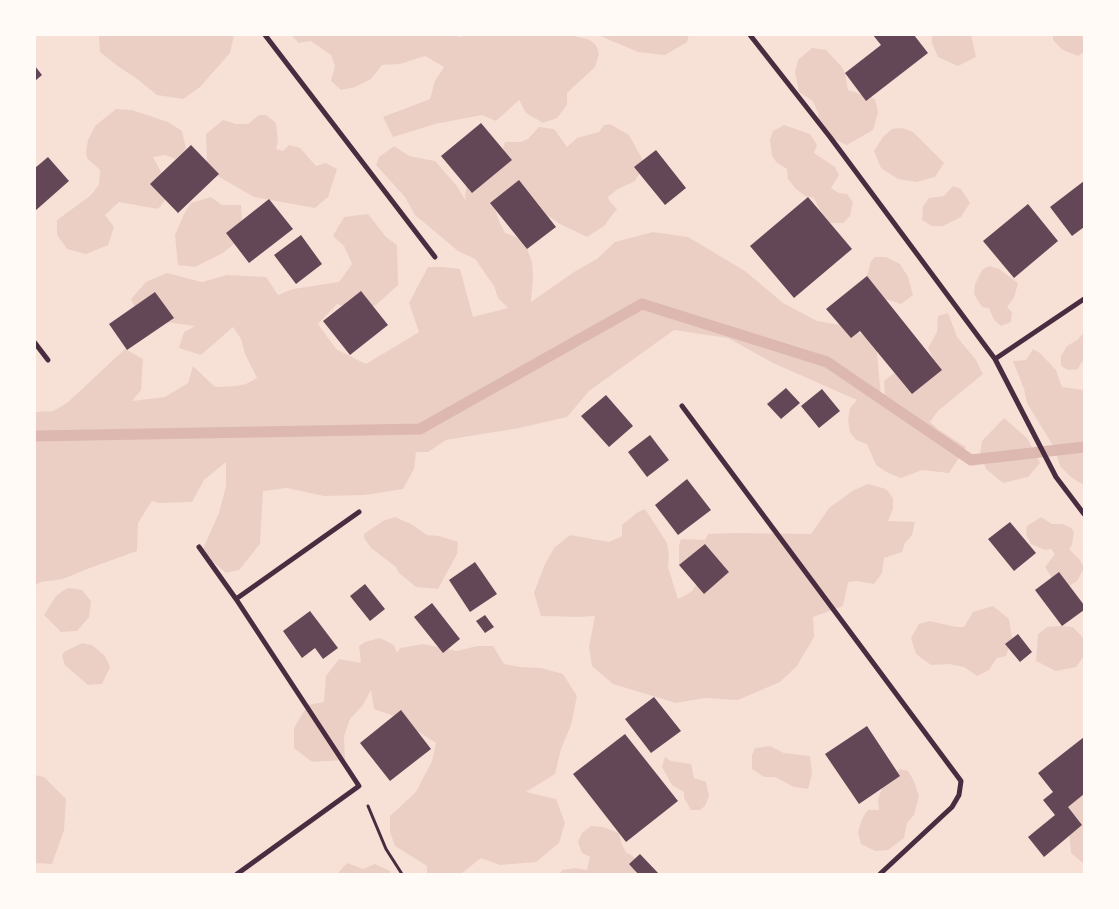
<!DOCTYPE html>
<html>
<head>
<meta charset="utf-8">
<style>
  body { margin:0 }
  #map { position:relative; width:1119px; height:909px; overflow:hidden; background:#f7e1d7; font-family:Arial,sans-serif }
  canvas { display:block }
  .frame { position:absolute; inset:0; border:36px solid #fffaf5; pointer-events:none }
</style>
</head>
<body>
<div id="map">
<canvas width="1119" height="909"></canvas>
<div class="frame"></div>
</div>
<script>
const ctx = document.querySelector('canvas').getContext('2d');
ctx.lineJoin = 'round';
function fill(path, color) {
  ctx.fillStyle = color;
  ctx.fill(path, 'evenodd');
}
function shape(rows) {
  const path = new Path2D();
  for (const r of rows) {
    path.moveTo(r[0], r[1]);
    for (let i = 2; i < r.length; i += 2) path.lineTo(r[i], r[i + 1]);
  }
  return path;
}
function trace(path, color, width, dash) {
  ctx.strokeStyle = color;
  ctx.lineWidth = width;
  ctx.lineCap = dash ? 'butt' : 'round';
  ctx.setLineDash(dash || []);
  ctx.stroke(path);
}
fill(shape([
  [100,35,234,35,230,53,200,87,183,99,157,95,136,78,119,67,100,52,99,37],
  [291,35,454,35,461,37,463,35,571,35,590,40,596,45,599,54,595,67,567,93,567,105,557,118,543,123,526,113,519,100,496,121,482,115,435,124,393,137,383,117,430,99,435,81,444,67,425,56,400,64,382,65,371,79,355,87,341,90,331,81,335,66,331,55,311,41,299,43],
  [598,35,689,35,687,42,665,55,638,52],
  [932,35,971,35,976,57,958,66,938,57,932,43],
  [1053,35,1084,35,1084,52,1078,56,1063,50,1053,40],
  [812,48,826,50,841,66,845,73,848,90,875,99,878,112,873,130,847,145,830,137,819,122,818,113,813,101,799,92,795,72,798,60],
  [116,109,132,110,168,122,182,131,186,149,176,159,165,155,153,157,172,192,158,209,119,202,105,215,114,227,108,245,86,254,67,249,57,235,57,220,90,196,99,185,100,170,87,158,86,152,88,140,95,126],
  [259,115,266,115,276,123,278,142,276,149,283,151,289,145,300,148,316,166,326,163,337,169,328,197,315,208,254,197,216,175,207,165,206,134,223,120,236,124,248,124],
  [610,124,629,135,645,164,635,181,618,189,608,197,610,202,617,209,604,226,587,237,560,224,547,215,535,200,519,190,495,209,499,221,505,233,519,238,527,249,532,262,533,277,531,302,574,272,597,259,615,242,653,232,688,237,745,271,783,303,817,321,846,326,876,342,881,397,885,397,884,381,894,373,904,378,937,365,928,348,937,332,938,316,948,313,957,337,976,360,983,374,938,411,930,422,939,430,966,447,949,473,922,470,901,478,888,473,876,465,867,444,856,440,850,432,848,421,850,408,857,400,773,363,728,338,674,330,589,391,567,417,519,428,446,440,428,452,416,452,414,469,403,489,365,495,324,496,287,488,263,491,260,544,239,570,226,573,212,561,202,551,219,513,226,486,226,462,204,480,192,502,159,503,152,501,138,523,137,551,87,569,63,579,41,582,35,585,35,412,53,411,67,403,125,349,143,359,141,390,132,401,165,397,188,383,193,366,215,387,236,386,246,384,257,378,245,354,241,339,233,327,201,355,179,348,184,332,195,326,166,322,137,313,131,299,146,282,167,273,202,282,227,275,266,277,278,295,293,289,339,282,352,264,344,246,333,236,344,217,368,214,386,237,397,245,398,285,376,305,359,311,337,304,318,324,336,349,366,364,419,332,409,303,428,267,443,267,460,269,473,317,508,308,498,298,494,286,475,259,458,251,415,215,405,197,376,165,379,157,394,146,409,156,435,161,456,185,466,201,465,195,467,184,503,149,505,142,520,142,528,139,539,127,554,129,567,147,577,138,599,132,604,125],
  [784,125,810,134,817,145,814,153,835,167,839,175,831,188,839,193,847,194,853,202,850,216,843,223,830,223,822,214,814,198,805,196,796,189,788,179,787,169,777,163,772,156,770,140,773,131],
  [902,128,913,132,944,163,935,177,916,182,898,179,881,168,874,151,883,137,892,129],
  [953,186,961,189,970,203,961,217,943,226,932,226,922,220,923,206,929,198,944,196],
  [211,197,222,205,241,205,242,220,234,244,223,253,195,267,178,265,175,235,184,214,191,203],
  [875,257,886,257,900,264,908,277,913,295,901,304,879,297,867,287,867,276,871,261],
  [989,266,999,269,1018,283,1014,298,1007,307,1012,312,1011,322,1001,326,994,320,989,308,982,307,974,294,975,284,982,270],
  [1084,333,1084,358,1078,369,1068,370,1061,366,1061,356,1067,346,1077,340],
  [1033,349,1040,353,1056,370,1062,387,1084,390,1084,485,1072,478,1060,466,1055,449,1027,403,1024,389,1013,361,1026,360],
  [1004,418,1027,438,1040,463,1028,477,1003,483,986,469,980,454,982,441],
  [868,484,886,489,893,498,893,509,888,521,915,522,912,535,905,543,902,552,884,558,882,573,874,584,857,581,848,582,843,606,813,617,814,637,797,666,780,682,738,700,705,698,676,703,613,684,592,666,589,647,595,616,579,617,541,616,534,593,544,566,554,548,570,535,609,542,622,536,622,525,638,512,645,509,667,543,669,555,668,567,678,599,691,592,700,580,719,581,729,572,723,565,687,573,679,565,679,545,681,539,705,540,708,534,735,533,811,534,829,508,854,490],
  [395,517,411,524,427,535,439,536,458,542,457,554,438,589,416,587,398,572,396,567,371,548,364,538,364,534,383,521],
  [1041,517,1052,524,1063,524,1071,528,1074,532,1072,545,1069,549,1080,560,1084,568,1077,581,1069,586,1052,578,1045,567,1055,554,1051,549,1045,550,1031,544,1026,534,1027,526],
  [69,588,82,590,91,601,89,617,77,631,61,632,44,615,56,596,64,590],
  [993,606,1009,619,1012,638,1006,656,997,658,989,670,977,676,964,667,949,664,931,665,916,654,911,638,919,624,929,621,956,627,964,627,973,612],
  [1062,626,1073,627,1082,637,1084,639,1084,656,1076,667,1056,671,1036,661,1038,634,1047,627],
  [380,638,394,645,397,653,400,648,423,644,457,651,477,646,493,646,504,664,520,667,541,668,563,674,577,696,571,725,561,749,555,774,526,792,556,799,565,823,559,843,536,862,500,865,481,858,461,874,427,874,427,866,395,846,390,832,390,816,416,792,432,761,436,743,394,716,374,709,371,690,363,705,350,719,344,736,345,760,312,762,294,748,294,728,308,705,324,702,326,676,339,659,361,663,359,646,365,642],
  [82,643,92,645,105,656,110,667,102,684,88,685,65,665,62,656,64,652],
  [770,746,784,753,810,756,812,774,808,789,794,787,775,777,764,777,752,769,752,755,755,748],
  [665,757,671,761,691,764,694,778,706,782,709,796,705,806,700,810,691,810,684,798,684,792,672,785,662,767],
  [900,769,908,771,914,781,919,796,914,815,907,823,904,838,888,850,875,851,861,844,858,832,862,819,868,810,879,810,878,800,882,788,890,777],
  [35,775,44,777,66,799,64,830,52,864,35,863],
  [1081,787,1084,800,1084,864,1071,853,1067,808],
  [591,826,603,827,619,833,622,845,627,854,628,853,635,858,637,865,635,873,560,874,562,870,575,868,587,870,590,857,582,853,578,842,582,833],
  [347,863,363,869,375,864,390,871,391,874,337,874]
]), '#ebcfc5');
trace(shape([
  [35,436,420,429,642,304,827,362,971,460,1084,447]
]), '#dcb8b0', 11);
fill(shape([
  [873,35,914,35,928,53,866,101,845,73,881,45],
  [35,66,42,75,35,81],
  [481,123,512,160,472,193,441,156],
  [191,145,219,174,178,213,150,184],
  [656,150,686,188,665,205,634,167],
  [48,157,69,181,35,211,35,168],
  [519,180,556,227,527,249,490,203],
  [1084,181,1084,227,1072,236,1050,207],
  [808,197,852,249,794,298,750,246],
  [269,199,293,229,249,263,226,233],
  [1028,204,1058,241,1014,278,983,241],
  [301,235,322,264,296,284,274,255],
  [867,276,942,370,912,394,860,331,851,338,826,309],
  [361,291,388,325,350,355,323,321],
  [155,292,174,318,127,350,109,324],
  [786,388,800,403,781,419,767,404],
  [822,389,840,411,819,428,801,406],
  [606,395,633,426,609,447,581,416],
  [650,435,669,460,647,477,628,452],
  [687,479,711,510,678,535,655,505],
  [1010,522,1036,553,1014,571,988,539],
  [705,544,729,572,704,594,679,565],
  [475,562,497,594,470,612,449,580],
  [1059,572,1084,605,1084,610,1062,626,1035,590],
  [365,584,385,609,370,621,350,596],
  [432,603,460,639,443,653,414,617],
  [310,611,338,648,323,659,315,648,302,658,283,631],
  [485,615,494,627,485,633,476,621],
  [1018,634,1032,652,1020,662,1005,644],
  [654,697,681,731,651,753,625,719],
  [401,710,431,749,390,781,360,743],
  [867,726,900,776,859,804,825,754],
  [625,734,678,801,626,842,573,774],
  [1084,737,1084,794,1068,807,1082,825,1044,857,1028,837,1055,815,1043,800,1053,792,1038,773],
  [640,854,659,874,638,874,629,864]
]), '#644757');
trace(shape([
  [368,806,386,849,402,874]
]), '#4a2c40', 3);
trace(shape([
  [265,35,435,257],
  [750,35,830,137,995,359,1056,477,1084,514],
  [35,343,48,360],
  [995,359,1084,299],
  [682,406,961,781,959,795,952,807,880,874],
  [199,547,236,599,359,786,237,874],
  [236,599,359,512]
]), '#4a2c40', 5);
</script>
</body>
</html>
